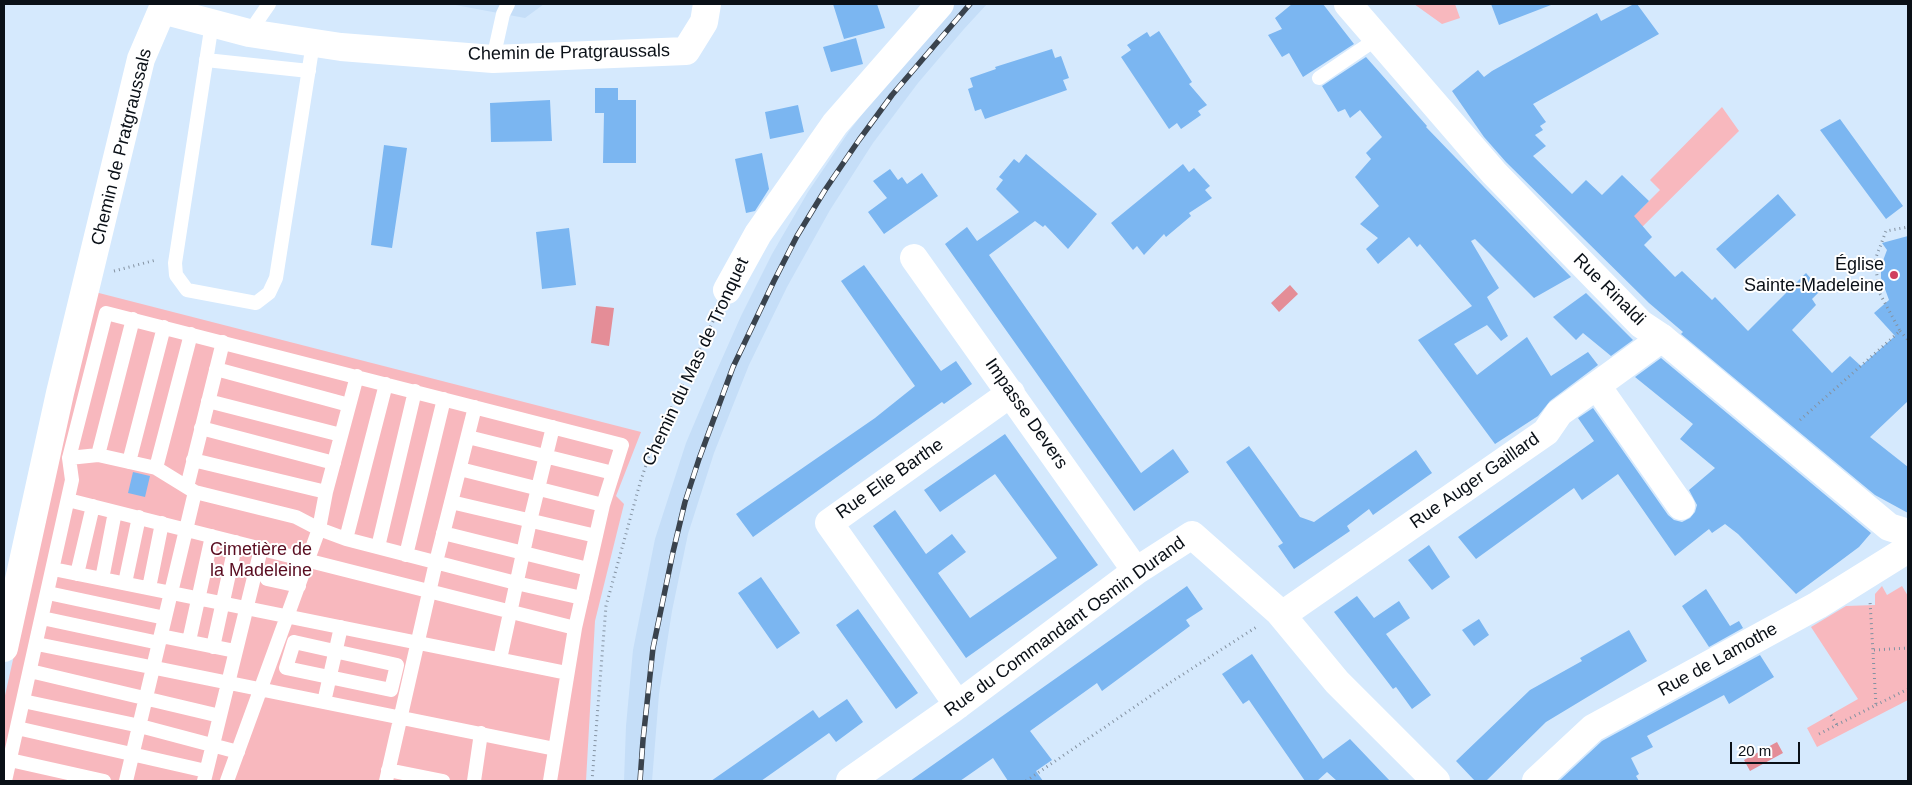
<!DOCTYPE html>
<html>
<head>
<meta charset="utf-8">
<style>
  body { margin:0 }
  #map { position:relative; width:1912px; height:785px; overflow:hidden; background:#d5e9fd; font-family:Helvetica,sans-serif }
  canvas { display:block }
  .frame { position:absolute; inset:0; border:5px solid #0a1017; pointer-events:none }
  .scale { position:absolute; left:1730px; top:742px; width:70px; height:22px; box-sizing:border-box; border:2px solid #0a1017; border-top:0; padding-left:6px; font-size:15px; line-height:18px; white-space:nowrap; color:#0a1017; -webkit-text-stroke:4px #fff; paint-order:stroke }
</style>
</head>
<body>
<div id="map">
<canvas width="1912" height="785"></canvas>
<div class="frame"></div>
<div class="scale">20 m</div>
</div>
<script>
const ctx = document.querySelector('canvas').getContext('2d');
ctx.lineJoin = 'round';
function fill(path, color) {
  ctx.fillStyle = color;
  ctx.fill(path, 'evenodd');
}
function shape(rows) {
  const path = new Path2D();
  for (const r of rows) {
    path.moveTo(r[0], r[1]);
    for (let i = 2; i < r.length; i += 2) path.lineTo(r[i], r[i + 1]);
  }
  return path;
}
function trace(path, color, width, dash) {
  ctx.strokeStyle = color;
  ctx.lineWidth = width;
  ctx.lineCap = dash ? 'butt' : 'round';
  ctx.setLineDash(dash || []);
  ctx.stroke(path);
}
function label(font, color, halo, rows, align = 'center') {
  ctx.font = font + ' Helvetica,sans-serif';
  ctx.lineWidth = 4;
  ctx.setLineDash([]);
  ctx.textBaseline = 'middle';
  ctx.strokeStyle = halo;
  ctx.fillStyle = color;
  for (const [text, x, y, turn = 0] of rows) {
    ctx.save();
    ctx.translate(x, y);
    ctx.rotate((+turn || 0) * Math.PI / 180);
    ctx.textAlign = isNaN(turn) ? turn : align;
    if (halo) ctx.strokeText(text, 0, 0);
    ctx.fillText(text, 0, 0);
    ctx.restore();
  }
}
fill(shape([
  [450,4,544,4,525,18],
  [953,4,987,4,964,29,918,83,873,143,830,210,787,287,749,365,714,453,688,534,672,611,659,694,652,781,624,781,626,726,633,650,655,539,686,443,713,379,741,316,772,254,808,192,850,130,895,71]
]), '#c5def8');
fill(shape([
  [1414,4,1455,4,1460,18,1442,24],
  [1722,107,1739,131,1632,237,1629,201,1640,210,1660,190,1650,180],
  [95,292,641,432,616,496,624,504,595,621,586,781,4,781,4,700],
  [1882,586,1887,595,1902,586,1908,596,1908,700,1817,747,1807,728,1858,699,1811,627,1846,606,1875,605,1875,594]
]), '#f8b8be');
fill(shape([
  [1290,285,1298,294,1279,312,1271,303],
  [596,306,614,308,609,346,591,343],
  [1777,742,1783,753,1750,771,1744,760]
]), '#e48d97');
fill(shape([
  [833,4,877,4,885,28,844,39],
  [1292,4,1323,4,1354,44,1303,77,1289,53,1282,57,1268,35,1282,29,1275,18],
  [1491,4,1550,4,1551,5,1499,25],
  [1634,4,1637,4,1659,34,1533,104,1546,122,1540,126,1543,130,1535,135,1546,146,1533,156,1572,194,1586,180,1602,195,1622,175,1649,201,1634,216,1652,237,1644,245,1675,277,1682,271,1712,300,1715,297,1748,331,1806,273,1821,290,1812,299,1816,305,1792,330,1832,373,1850,356,1861,366,1895,336,1874,313,1889,300,1881,278,1881,266,1887,250,1882,243,1908,236,1908,401,1870,437,1908,467,1908,513,1875,495,1681,334,1683,332,1649,303,1506,162,1484,137,1452,91,1478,70,1484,77,1492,71,1597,13,1601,21],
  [1159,31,1192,82,1189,84,1207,105,1198,111,1201,115,1181,129,1177,123,1169,129,1121,57,1131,50,1127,45,1147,32,1150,37],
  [856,38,863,64,831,72,823,47],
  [1052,49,1055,58,1061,56,1069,78,1063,80,1067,90,985,119,981,109,975,111,968,89,973,87,970,78,996,69,995,67],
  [1366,57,1427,126,1426,127,1571,277,1534,298,1475,239,1471,241,1499,288,1487,297,1508,336,1501,341,1487,325,1454,344,1477,375,1527,337,1551,376,1588,352,1598,365,1550,401,1538,416,1495,444,1418,340,1472,306,1420,244,1417,247,1409,237,1378,264,1366,249,1378,238,1360,224,1379,206,1355,177,1371,159,1366,153,1382,137,1360,110,1350,118,1345,109,1338,112,1322,86],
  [595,88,618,88,618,100,636,100,636,163,603,163,604,113,595,113],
  [550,100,552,141,491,142,490,103],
  [798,105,804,132,770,139,765,112],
  [1840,119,1903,206,1886,219,1820,130],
  [384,145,407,148,392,248,371,245],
  [762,153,769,189,755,211,746,213,735,159],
  [1026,154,1097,214,1068,249,1045,225,1043,227,1035,221,989,255,1141,473,1173,449,1189,472,1134,511,945,244,967,227,977,241,1019,212,996,189,1003,180,999,177,1014,159,1019,163],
  [1183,164,1189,172,1194,168,1210,186,1205,190,1212,198,1189,213,1191,216,1166,237,1164,234,1144,255,1137,246,1133,250,1111,223],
  [890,169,898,180,902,177,907,184,922,173,938,196,884,234,868,212,887,198,873,181],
  [1778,194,1796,215,1735,269,1716,249],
  [569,228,576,285,542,289,536,232],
  [864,265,941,371,956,361,972,384,944,404,942,402,753,537,736,514,875,418,915,386,841,281],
  [1586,293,1633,340,1611,356,1583,333,1576,340,1553,317],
  [1661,358,1871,533,1859,547,1796,594,1738,534,1725,524,1712,533,1709,529,1675,556,1618,474,1582,500,1574,488,1476,559,1458,537,1594,441,1578,418,1593,408,1668,515,1674,520,1682,522,1690,518,1695,512,1697,505,1689,490,1715,468,1680,439,1693,424,1635,377],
  [1005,434,1098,565,966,658,873,526,895,510,926,554,952,534,966,552,938,573,970,618,1057,558,995,474,940,512,924,490],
  [1249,446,1300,517,1314,522,1416,450,1432,473,1373,515,1369,509,1347,526,1350,531,1294,569,1278,546,1283,543,1226,462],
  [133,472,150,476,145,497,128,493],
  [1429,545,1450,577,1432,590,1408,560],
  [761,577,800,633,777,649,738,593],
  [1187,586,1203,609,1186,620,1190,626,1102,691,1097,683,1030,731,1052,760,1036,771,1043,781,1008,781,993,758,960,781,910,781],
  [1706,589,1730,626,1739,621,1743,628,1709,647,1682,606],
  [1357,596,1374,618,1399,601,1410,618,1386,634,1431,695,1412,709,1396,687,1393,689,1334,612],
  [858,609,918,693,896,709,836,625],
  [1479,619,1489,635,1474,646,1462,630],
  [1629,630,1647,661,1546,722,1486,781,1475,781,1456,761,1530,690,1582,661,1580,658],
  [1252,654,1323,759,1350,739,1390,781,1337,781,1327,772,1317,781,1305,781,1249,700,1243,704,1222,674],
  [1760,655,1774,677,1729,704,1724,695,1647,736,1653,747,1631,758,1639,774,1636,776,1639,781,1559,781,1602,741],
  [847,699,863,722,836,742,829,733,761,781,711,781,813,710,819,718]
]), '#7bb6f1');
trace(shape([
  [114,271,156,260],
  [1900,331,1908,340],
  [1800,420,1900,331,1879,292,1875,260,1886,231,1908,227],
  [1874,650,1908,648],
  [1876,705,1908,689],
  [1831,715,1837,725],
  [1819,734,1876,705,1870,601],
  [592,781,606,606,640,483,651,450,718,311],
  [1026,781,1171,682,1258,626]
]), '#8492a1', 3, [1, 4]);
trace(shape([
  [212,23,175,263,176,275,187,290,256,303,269,293,276,278,313,43],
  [249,33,269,4],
  [493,59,503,14,508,4],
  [206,60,309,71],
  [1319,78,1378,38],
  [216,369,349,405],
  [208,401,341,435],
  [201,428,334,463],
  [468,437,613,473],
  [98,455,133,319],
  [69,458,98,455,156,468,195,492,296,517,319,529,346,539,516,583,582,598],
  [193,460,326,492],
  [129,462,164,327],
  [156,468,191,334],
  [460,469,603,505],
  [187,487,223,342],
  [68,500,575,628],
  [451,502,596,536],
  [443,533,588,569],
  [346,539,386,384],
  [378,547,415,391],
  [406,555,444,399],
  [53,569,567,673],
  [77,574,93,506],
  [102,579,115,512],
  [267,579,299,586],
  [125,583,139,517],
  [149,588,162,523],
  [48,593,165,618],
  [42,618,159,643],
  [161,636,235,651],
  [189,641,212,536],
  [294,642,397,665,391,690,286,668,294,642],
  [37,644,555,749],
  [213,647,236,542],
  [500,659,530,521,553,427],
  [30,671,220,716],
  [23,701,140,726,238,752],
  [324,702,341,627],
  [17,728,206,771],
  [10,760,104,781],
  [388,770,443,781],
  [5,781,72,480,69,458,106,313,622,445,603,505,575,628,550,781],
  [126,781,195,492],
  [204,781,261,549],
  [227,781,319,529,326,492,357,376],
  [386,781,436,562,475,407],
  [474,781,481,733]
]), '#fff', 14);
trace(shape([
  [914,258,1136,571],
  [727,290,758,234,835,124,940,4],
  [1597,386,1681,506],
  [1282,615,1546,432,1559,413,1662,338],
  [4,648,60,393,141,59,162,10,249,33,341,47,493,59,686,51,704,22,707,4],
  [958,705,829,523,1011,393],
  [850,781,951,710,1136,571,1192,535,1279,612,1337,682,1436,781],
  [1536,781,1593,728,1818,605,1908,549]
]), '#fff', 28);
trace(shape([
  [1348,4,1494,173,1641,324,1662,338,1889,527,1908,533]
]), '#fff', 28);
const rail = shape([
  [640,781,643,740,653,648,673,552,685,502,699,459,733,367,774,281,797,236,825,190,859,140,892,95,970,4]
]);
trace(rail, '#3a434d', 5.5);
trace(rail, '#fff', 4, [11]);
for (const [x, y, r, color] of [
  [1894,275,5,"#d0405e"]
]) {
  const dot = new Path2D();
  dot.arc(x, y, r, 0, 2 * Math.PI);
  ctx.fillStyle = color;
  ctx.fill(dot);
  trace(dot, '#fff', 2);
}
label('18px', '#0a1017', '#fff', [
  ["Chemin de Pratgraussals",569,53,-1],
  ["Chemin de Pratgraussals",122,147,-76],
  ["Rue Rinaldi",1609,290,45],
  ["Chemin du Mas de Tronquet",696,362,-65],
  ["Impasse Devers",1026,414,55],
  ["Rue Elie Barthe",890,479,-35],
  ["Rue Auger Gaillard",1475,481,-35],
  ["Rue du Commandant Osmin Durand",1065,627,-36],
  ["Rue de Lamothe",1718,660,-29]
]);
label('18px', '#0a1017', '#fff', [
  ["Église",1884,265],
  ["Sainte-Madeleine",1884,286]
], 'right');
label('18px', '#590c20', '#fff', [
  ["Cimetière de",261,550],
  ["la Madeleine",261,571]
]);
</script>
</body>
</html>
